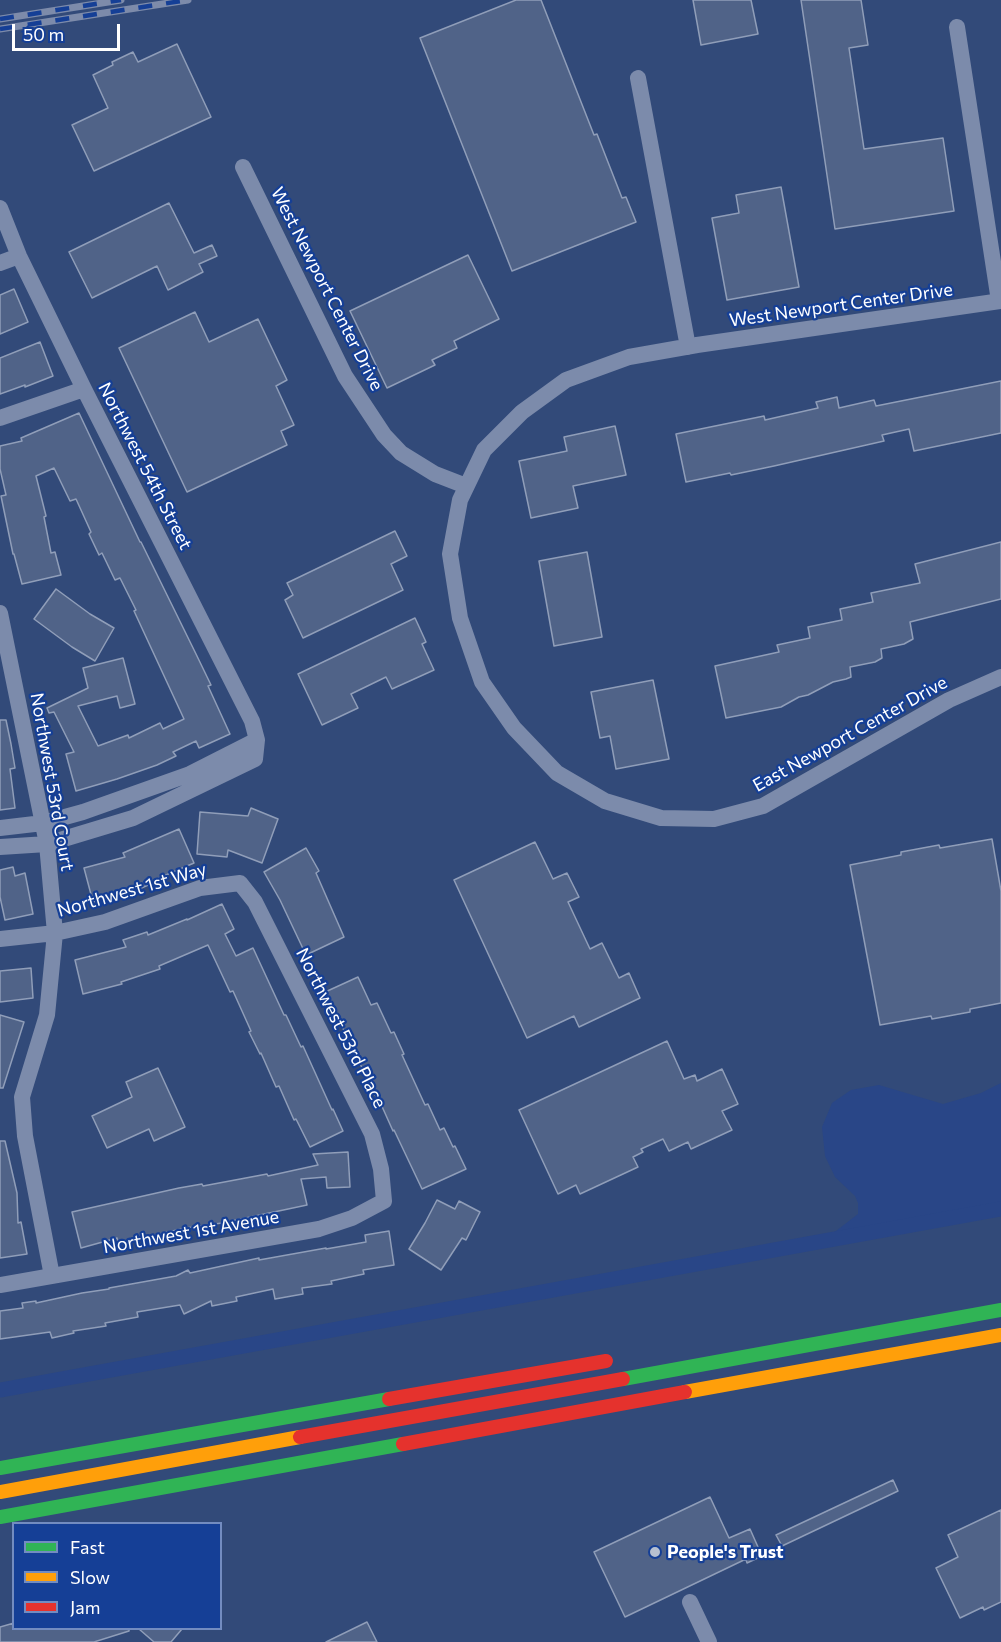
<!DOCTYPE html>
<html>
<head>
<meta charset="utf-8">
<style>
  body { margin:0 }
  #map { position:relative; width:1001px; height:1642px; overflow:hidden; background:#324a79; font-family:Commissioner,sans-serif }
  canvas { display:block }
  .legend { position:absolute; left:12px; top:1522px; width:210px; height:108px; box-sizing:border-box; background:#153f96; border:2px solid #738cc0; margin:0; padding:8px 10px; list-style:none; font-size:18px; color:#fff }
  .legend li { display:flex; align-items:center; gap:12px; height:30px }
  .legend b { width:30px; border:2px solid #738cc0 }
  .scale { position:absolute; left:12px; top:24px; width:108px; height:27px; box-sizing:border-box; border:3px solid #fff; border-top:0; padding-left:8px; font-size:18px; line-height:21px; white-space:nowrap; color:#fff; -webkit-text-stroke:4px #153f96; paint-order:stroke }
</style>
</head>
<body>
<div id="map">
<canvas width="1001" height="1642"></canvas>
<ul class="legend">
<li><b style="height:8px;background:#30b455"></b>Fast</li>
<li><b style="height:8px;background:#ff9f0a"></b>Slow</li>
<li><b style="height:8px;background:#e5322d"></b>Jam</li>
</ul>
<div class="scale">50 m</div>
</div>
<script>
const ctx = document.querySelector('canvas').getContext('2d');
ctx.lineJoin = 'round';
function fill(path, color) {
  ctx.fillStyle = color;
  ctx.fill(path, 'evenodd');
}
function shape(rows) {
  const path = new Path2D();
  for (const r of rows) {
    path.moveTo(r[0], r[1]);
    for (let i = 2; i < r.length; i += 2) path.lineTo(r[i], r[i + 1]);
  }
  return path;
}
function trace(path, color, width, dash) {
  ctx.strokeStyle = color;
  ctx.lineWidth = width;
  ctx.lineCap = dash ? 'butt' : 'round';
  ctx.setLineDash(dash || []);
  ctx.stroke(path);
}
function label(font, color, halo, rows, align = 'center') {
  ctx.font = font + ' Commissioner,sans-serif';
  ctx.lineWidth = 4.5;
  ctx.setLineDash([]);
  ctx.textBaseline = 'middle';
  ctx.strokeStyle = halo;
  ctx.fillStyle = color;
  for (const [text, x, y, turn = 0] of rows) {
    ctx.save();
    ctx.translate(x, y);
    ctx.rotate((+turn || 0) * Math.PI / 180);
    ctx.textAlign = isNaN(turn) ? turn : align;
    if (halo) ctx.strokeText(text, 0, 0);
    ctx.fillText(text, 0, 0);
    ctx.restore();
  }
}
fill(shape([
  [1001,1083,1001,1209,823,1241,858,1214,858,1203,855,1196,835,1177,825,1156,822,1127,832,1103,851,1090,879,1085,943,1104,981,1093]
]), '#294687');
trace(shape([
  [0,1390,1001,1209]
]), '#294687', 15);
const building = shape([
  [516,0,541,0,594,135,597,134,622,198,626,197,636,222,512,271,420,38,516,0],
  [693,0,751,0,758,34,701,45,693,0],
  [801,0,861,0,868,45,849,48,864,149,943,138,954,211,835,229,801,0],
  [177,44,211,117,94,171,72,125,108,108,93,75,113,65,112,62,133,52,138,62,177,44],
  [781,187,799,287,727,300,712,218,739,213,736,195,781,187],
  [169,203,194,253,212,245,217,256,199,264,203,272,168,290,157,266,92,298,69,252,169,203],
  [468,255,499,319,454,341,457,348,432,360,435,365,387,388,350,311,468,255],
  [14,289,28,322,0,334,0,295,14,289],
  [195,312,209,342,258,319,287,380,276,386,294,425,281,431,287,445,187,492,119,348,195,312],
  [40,342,53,376,25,387,25,385,0,394,0,358,40,342],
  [1001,381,1001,433,914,451,909,429,882,435,884,441,774,466,731,475,730,473,686,482,676,434,764,416,765,420,818,408,816,402,837,397,839,408,874,400,876,406,1001,381],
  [79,413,140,542,141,542,196,654,211,685,208,686,230,734,199,748,196,741,173,752,176,756,157,765,117,779,76,791,66,754,74,752,54,712,49,713,47,708,88,688,83,668,123,658,135,704,120,708,117,696,78,706,98,746,128,735,129,738,160,723,163,729,184,719,134,611,136,610,120,578,115,580,102,553,99,555,89,534,91,532,76,499,70,501,54,468,36,476,46,516,44,517,51,553,55,552,61,575,22,584,14,554,13,554,1,496,6,495,0,469,0,446,22,441,21,438,79,413],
  [615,426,626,475,573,486,578,508,531,518,519,461,567,451,564,437,615,426],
  [395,531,407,556,391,564,403,590,303,638,285,600,293,595,287,583,395,531],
  [1001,542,1001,599,910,622,913,639,904,644,881,649,882,658,875,662,850,667,851,677,846,679,833,682,808,695,799,697,781,707,726,718,715,666,779,652,777,645,810,638,808,627,842,620,840,609,873,602,871,593,920,583,915,564,1001,542],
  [587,552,602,637,554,646,539,561,587,552],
  [56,589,90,614,114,628,95,661,72,647,34,619,56,589],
  [415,618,426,642,422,644,434,670,392,689,386,677,351,694,358,708,322,725,298,674,415,618],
  [653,680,669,759,616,769,610,736,600,738,591,692,653,680],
  [0,720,6,720,11,744,15,768,10,769,15,808,0,810,0,720],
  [251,808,278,819,262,863,228,850,227,857,197,854,200,812,248,816,251,808],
  [179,829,194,863,159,878,160,880,132,892,93,902,84,868,125,857,123,853,179,829],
  [992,839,1001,891,1001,1003,970,1009,970,1012,932,1019,931,1016,880,1025,850,865,901,855,901,852,939,845,940,848,992,839],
  [535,842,553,879,567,873,579,897,568,902,590,949,602,943,619,978,629,973,640,998,579,1027,574,1016,527,1038,454,880,535,842],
  [306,848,319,871,316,873,344,937,306,955,280,900,264,872,306,848],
  [13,867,15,876,25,873,33,914,5,920,0,897,0,870,13,867],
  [222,904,234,929,225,934,236,956,253,948,284,1015,286,1015,301,1047,303,1046,332,1110,333,1109,343,1131,310,1147,296,1119,294,1120,279,1086,276,1087,261,1053,260,1054,249,1032,251,1031,233,991,230,992,208,945,159,966,160,969,121,982,122,984,83,994,75,960,126,947,123,940,147,932,148,935,187,919,187,920,222,904],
  [31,968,33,998,0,1002,0,971,31,968],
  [358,977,371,1005,377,1003,391,1033,394,1032,404,1054,402,1055,425,1105,428,1104,440,1130,444,1128,453,1147,455,1146,466,1169,422,1189,394,1130,393,1131,380,1102,379,1103,336,1014,334,1015,323,993,358,977],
  [0,1015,24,1022,3,1088,0,1088,0,1015],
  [667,1041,684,1079,695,1075,697,1081,722,1069,738,1104,722,1111,732,1130,691,1149,688,1142,669,1151,663,1139,641,1149,643,1152,633,1157,638,1167,580,1194,576,1185,558,1194,519,1110,667,1041],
  [158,1068,185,1127,154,1141,149,1129,107,1148,92,1116,132,1097,126,1082,158,1068],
  [0,1141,5,1141,17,1193,18,1223,21,1222,27,1254,0,1258,0,1141],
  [348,1152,350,1187,327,1188,326,1177,301,1179,307,1205,222,1223,186,1228,132,1240,118,1242,117,1238,81,1248,72,1212,179,1188,202,1184,203,1186,267,1174,268,1176,318,1165,313,1154,348,1152],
  [437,1200,455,1209,459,1201,480,1212,466,1240,462,1238,441,1270,409,1249,425,1223,437,1200],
  [389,1231,394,1265,363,1270,364,1274,331,1281,332,1284,302,1288,303,1294,275,1299,273,1289,236,1297,237,1301,212,1306,211,1301,184,1314,180,1305,137,1312,138,1317,105,1323,106,1326,73,1331,74,1333,52,1338,50,1332,0,1339,0,1311,23,1308,22,1303,36,1301,36,1303,82,1293,109,1289,109,1288,176,1276,188,1270,190,1273,259,1258,259,1260,326,1248,326,1249,366,1242,365,1235,389,1231],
  [893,1480,898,1491,782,1546,776,1535,893,1480],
  [710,1497,729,1538,750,1529,762,1556,747,1563,746,1559,625,1617,594,1552,710,1497],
  [1001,1510,1001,1602,984,1610,983,1607,960,1618,936,1568,958,1557,948,1535,1001,1510],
  [367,1622,377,1642,326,1642,367,1622],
  [14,1623,14,1629,129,1629,129,1631,94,1642,0,1642,0,1627,14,1623],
  [139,1629,182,1629,171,1642,154,1642,139,1629]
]);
fill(building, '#506388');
trace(building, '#909eb9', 1.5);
trace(shape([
  [957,27,999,301],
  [638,78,688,347],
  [243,167,345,376,384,435,401,453,435,474,466,486],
  [0,208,19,256,84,389,252,721,257,740,255,759,133,818,47,844,0,847],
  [0,263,19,256],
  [1001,301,697,345,629,357,566,380,522,412,484,450,460,500,450,554,460,618,482,682,514,728,557,773,605,801,661,818,714,819,763,806,949,700,1001,677],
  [0,418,84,389],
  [0,613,47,844,55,933,47,1015,22,1097,25,1136,52,1276],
  [0,828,43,823,83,812,190,774,257,740],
  [0,939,55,933,105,922,200,888,240,883,255,902,372,1134,381,1169,384,1201,352,1218,319,1229,0,1285],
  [690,1602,709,1642]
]), '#7c8bab', 16);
trace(shape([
  [623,1379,1001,1310],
  [0,1468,389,1399],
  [0,1517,403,1444]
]), '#30b455', 14);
trace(shape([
  [685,1392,1001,1335],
  [0,1492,300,1437]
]), '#ff9f0a', 14);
trace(shape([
  [389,1399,606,1361],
  [300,1437,623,1379],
  [403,1444,685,1392]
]), '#e5322d', 14);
const rail = shape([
  [0,19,121,0],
  [0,29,188,0]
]);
trace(rail, '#7d8baa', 7);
trace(rail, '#153f96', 4.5, [14]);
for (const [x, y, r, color] of [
  [655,1552,6,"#b7c0d0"]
]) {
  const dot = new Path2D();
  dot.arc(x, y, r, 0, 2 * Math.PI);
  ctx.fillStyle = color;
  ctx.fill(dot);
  trace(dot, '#153f96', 2);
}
label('18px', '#fff', '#153f96', [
  ["West Newport Center Drive",327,289,63],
  ["West Newport Center Drive",841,305,-8],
  ["Northwest 54th Street",145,466,63],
  ["East Newport Center Drive",850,734,-29],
  ["Northwest 53rd Court",52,782,80],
  ["Northwest 1st Way",132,890,-16],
  ["Northwest 53rd Place",341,1028,63],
  ["Northwest 1st Avenue",191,1232,-10]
]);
label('bold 18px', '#fff', '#153f96', [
  ["People's Trust",667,1552]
], 'left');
</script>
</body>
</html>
